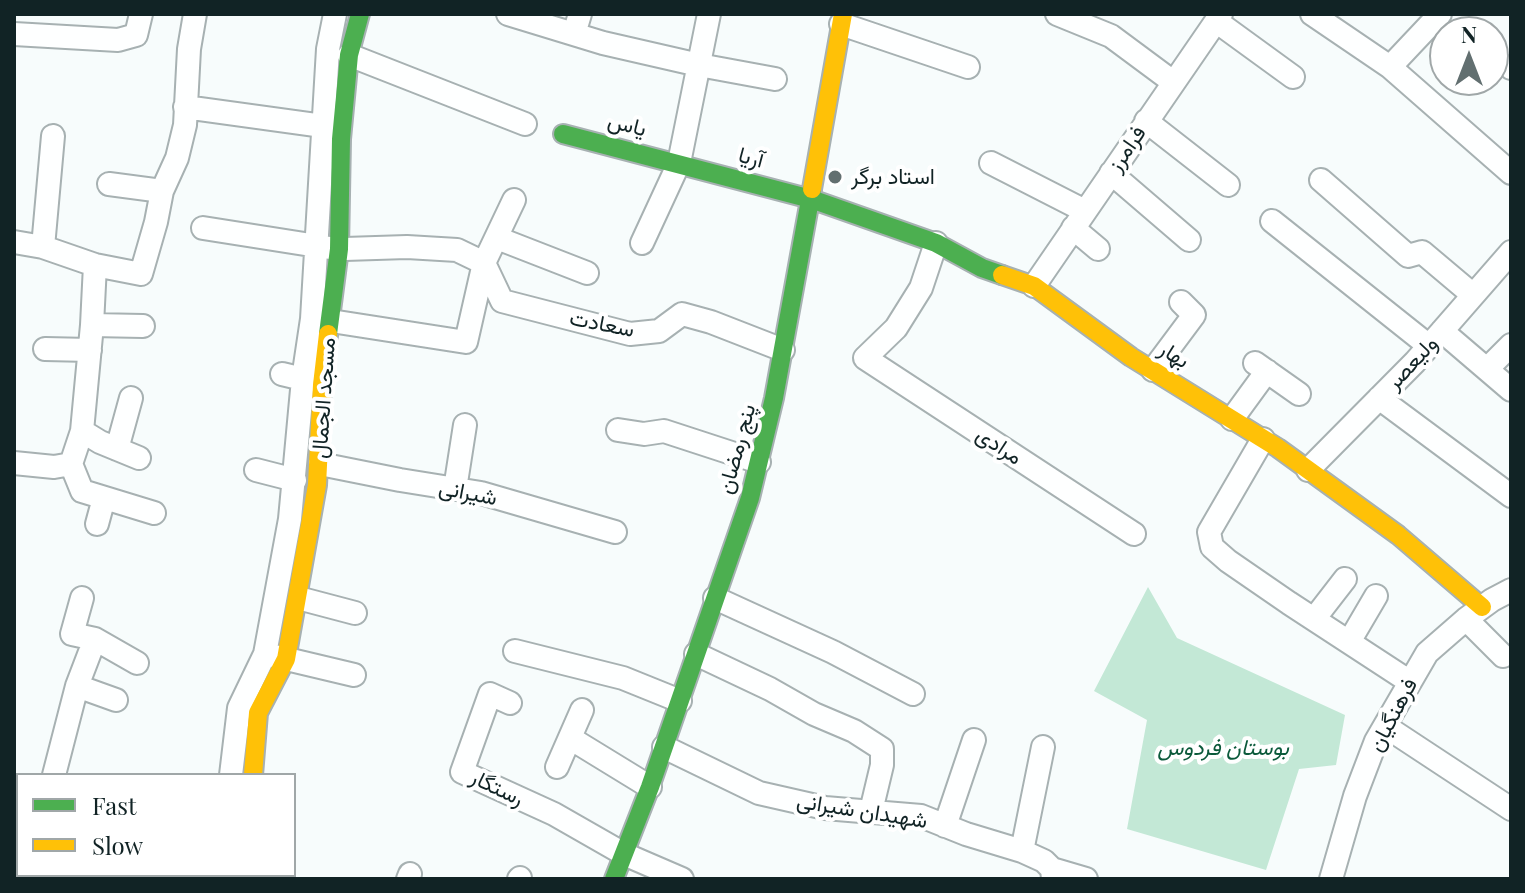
<!DOCTYPE html>
<html>
<head>
<meta charset="utf-8">
<style>
  body { margin:0 }
  #map { position:relative; width:1525px; height:893px; overflow:hidden; background:#f7fcfc; font-family:"Playfair Display",serif }
  canvas { display:block }
  .frame { position:absolute; inset:0; border:16px solid #112325; pointer-events:none }
  .legend { position:absolute; left:16px; top:773px; width:280px; height:104px; box-sizing:border-box; background:#fff; border:2px solid #a0a7a8; margin:0; padding:10px 14px; list-style:none; font-size:24px; color:#112325 }
  .legend li { display:flex; align-items:center; gap:16px; height:40px }
  .legend b { width:40px; border:2px solid #a0a7a8 }
  .north { position:absolute; left:1429px; top:16px; width:80px; height:80px; box-sizing:border-box; background:#fff; border:2px solid #a0a7a8; border-radius:50%; rotate:0deg; font-size:22px; font-weight:700; line-height:32px; text-align:center; color:#112325 }
  .north::after { content:''; display:block; margin:auto; width:28px; height:36px; background:#626f70; clip-path:polygon(50% 0,100% 100%,50% 72%,0 100%) }
</style>
</head>
<body>
<div id="map">
<canvas width="1525" height="893"></canvas>
<div class="frame"></div>
<ul class="legend">
<li><b style="height:10px;background:#4caf50"></b>Fast</li>
<li><b style="height:10px;background:#ffc107"></b>Slow</li>
</ul>
<div class="north">N</div>
</div>
<script>
const ctx = document.querySelector('canvas').getContext('2d');
ctx.lineJoin = 'round';
function fill(path, color) {
  ctx.fillStyle = color;
  ctx.fill(path, 'evenodd');
}
function shape(rows) {
  const path = new Path2D();
  for (const r of rows) {
    path.moveTo(r[0], r[1]);
    for (let i = 2; i < r.length; i += 2) path.lineTo(r[i], r[i + 1]);
  }
  return path;
}
function trace(path, color, width, dash) {
  ctx.strokeStyle = color;
  ctx.lineWidth = width;
  ctx.lineCap = dash ? 'butt' : 'round';
  ctx.setLineDash(dash || []);
  ctx.stroke(path);
}
function label(font, color, halo, rows, align = 'center') {
  ctx.font = font + ' "Playfair Display",Vazirmatn,serif';
  ctx.lineWidth = 8;
  ctx.setLineDash([]);
  ctx.textBaseline = 'middle';
  ctx.strokeStyle = halo;
  ctx.fillStyle = color;
  for (const [text, x, y, turn = 0] of rows) {
    ctx.save();
    ctx.translate(x, y);
    ctx.rotate((+turn || 0) * Math.PI / 180);
    ctx.textAlign = isNaN(turn) ? turn : align;
    if (halo) ctx.strokeText(text, 0, 0);
    ctx.fillText(text, 0, 0);
    ctx.restore();
  }
}
fill(shape([
  [1148,587,1177,638,1345,715,1336,765,1299,769,1266,870,1127,829,1147,720,1094,691]
]), '#c3e8d6');
const street = shape([
  [508,14,603,43,699,65,775,79],
  [1057,14,1111,36,1173,82],
  [1312,14,1390,67,1511,173],
  [1216,21,1293,77],
  [841,24,968,67],
  [14,34,118,40,136,35,141,14],
  [574,34,580,14],
  [349,55,525,124],
  [1390,67,1440,14],
  [1510,67,1511,68],
  [185,107,323,126],
  [1146,121,1228,185],
  [991,163,1085,211],
  [1111,173,1189,240],
  [1321,180,1408,256,1422,252,1473,295],
  [109,184,162,191],
  [1272,221,1429,346],
  [203,228,330,248],
  [1073,228,1098,249],
  [497,238,587,273],
  [14,242,43,247,95,265,141,274,156,222,162,191,177,158,185,125,189,49,195,14],
  [642,243,679,163,709,14],
  [936,243,921,288,896,328,865,358,1134,534],
  [43,247,53,136],
  [345,249,407,247,457,250,484,263],
  [484,263,502,301,630,334,659,331,682,314,711,322,783,350],
  [1034,286,1221,14],
  [331,321,466,342,484,263,514,200],
  [92,325,143,326],
  [1442,331,1511,390],
  [45,349,90,350],
  [1255,363,1299,394],
  [1487,369,1511,345],
  [1153,370,1194,315,1181,302],
  [282,374,303,379],
  [1379,398,1511,496],
  [1232,419,1267,371],
  [618,430,644,434,664,431,759,462],
  [82,431,100,442,139,458],
  [1263,439,1209,532,1212,547,1228,561,1289,603,1410,682],
  [117,449,131,398],
  [14,463,54,467,71,464,82,431,92,325,95,265],
  [71,464,82,491,154,513],
  [320,464,400,480,481,493,615,532],
  [256,470,295,480],
  [1308,470,1415,362,1511,252],
  [455,489,465,425],
  [97,524,104,498],
  [82,598,72,634,95,639,137,663],
  [715,598,833,652,913,694],
  [302,599,355,613],
  [1314,619,1345,579],
  [1466,619,1503,656],
  [1349,642,1376,596],
  [515,651,623,678,680,701],
  [696,654,770,689,814,714,854,731,882,749,882,765,871,811],
  [274,656,354,675],
  [77,686,116,700],
  [510,703,490,694,462,772,554,814,624,854,682,879],
  [1385,726,1511,809],
  [570,738,650,787],
  [664,747,759,793,825,808,921,816,966,834,1022,851,1044,861,1052,869,1053,879],
  [557,767,582,710],
  [54,775,77,686,95,639],
  [231,775,239,708,265,654,290,519,303,379,312,319,328,49,335,14],
  [945,826,974,740],
  [14,848,18,842],
  [1022,851,1043,747],
  [1052,869,1086,879],
  [231,875,231,879],
  [251,875,252,879],
  [408,879,410,874],
  [519,879,520,878],
  [1331,879,1355,796,1376,741,1427,653,1466,619,1492,600,1511,590]
]);
const fast = shape([
  [563,134,811,199,936,243,982,268,1002,275],
  [328,334,339,249,341,139,349,55,360,14],
  [614,879,650,787,750,498,774,398,812,189]
]);
const slow = shape([
  [812,189,843,14],
  [1002,275,1034,286,1131,357,1278,448,1398,535,1482,607],
  [253,775,258,713,286,659,317,485,322,385,328,334]
]);
trace(street, '#a7b1b2', 26);
trace(fast, '#a7b1b2', 22);
trace(slow, '#a7b1b2', 22);
trace(street, '#feffff', 22);
trace(fast, '#4caf50', 18);
trace(slow, '#ffc107', 18);
for (const [x, y, r, color] of [
  [835,177,8,"#626f70"]
]) {
  const dot = new Path2D();
  dot.arc(x, y, r, 0, 2 * Math.PI);
  ctx.fillStyle = color;
  ctx.fill(dot);
  trace(dot, '#fff', 3);
}
label('22px', '#112325', '#fff', [
  ["یاس",627,125,14],
  ["فرامرز",1127,149,-56],
  ["آریا",751,158,15],
  ["سعادت",602,324,11],
  ["بهار",1174,355,32],
  ["ولیعصر",1412,363,-47],
  ["مسجد الجمال",324,398,-86],
  ["مرادی",999,446,33],
  ["پنج رمضان",737,449,-75],
  ["شیرانی",468,493,11],
  ["فرهنگیان",1393,715,-62],
  ["رستگار",497,788,26],
  ["شهیدان شیرانی",862,811,9]
]);
label('22px', '#112325', '#fff', [
  ["استاد برگر",851,177]
], 'left');
label('italic 22px', '#0b5a3b', '#fff', [
  ["بوستان فردوس",1223,748]
]);
</script>
</body>
</html>
